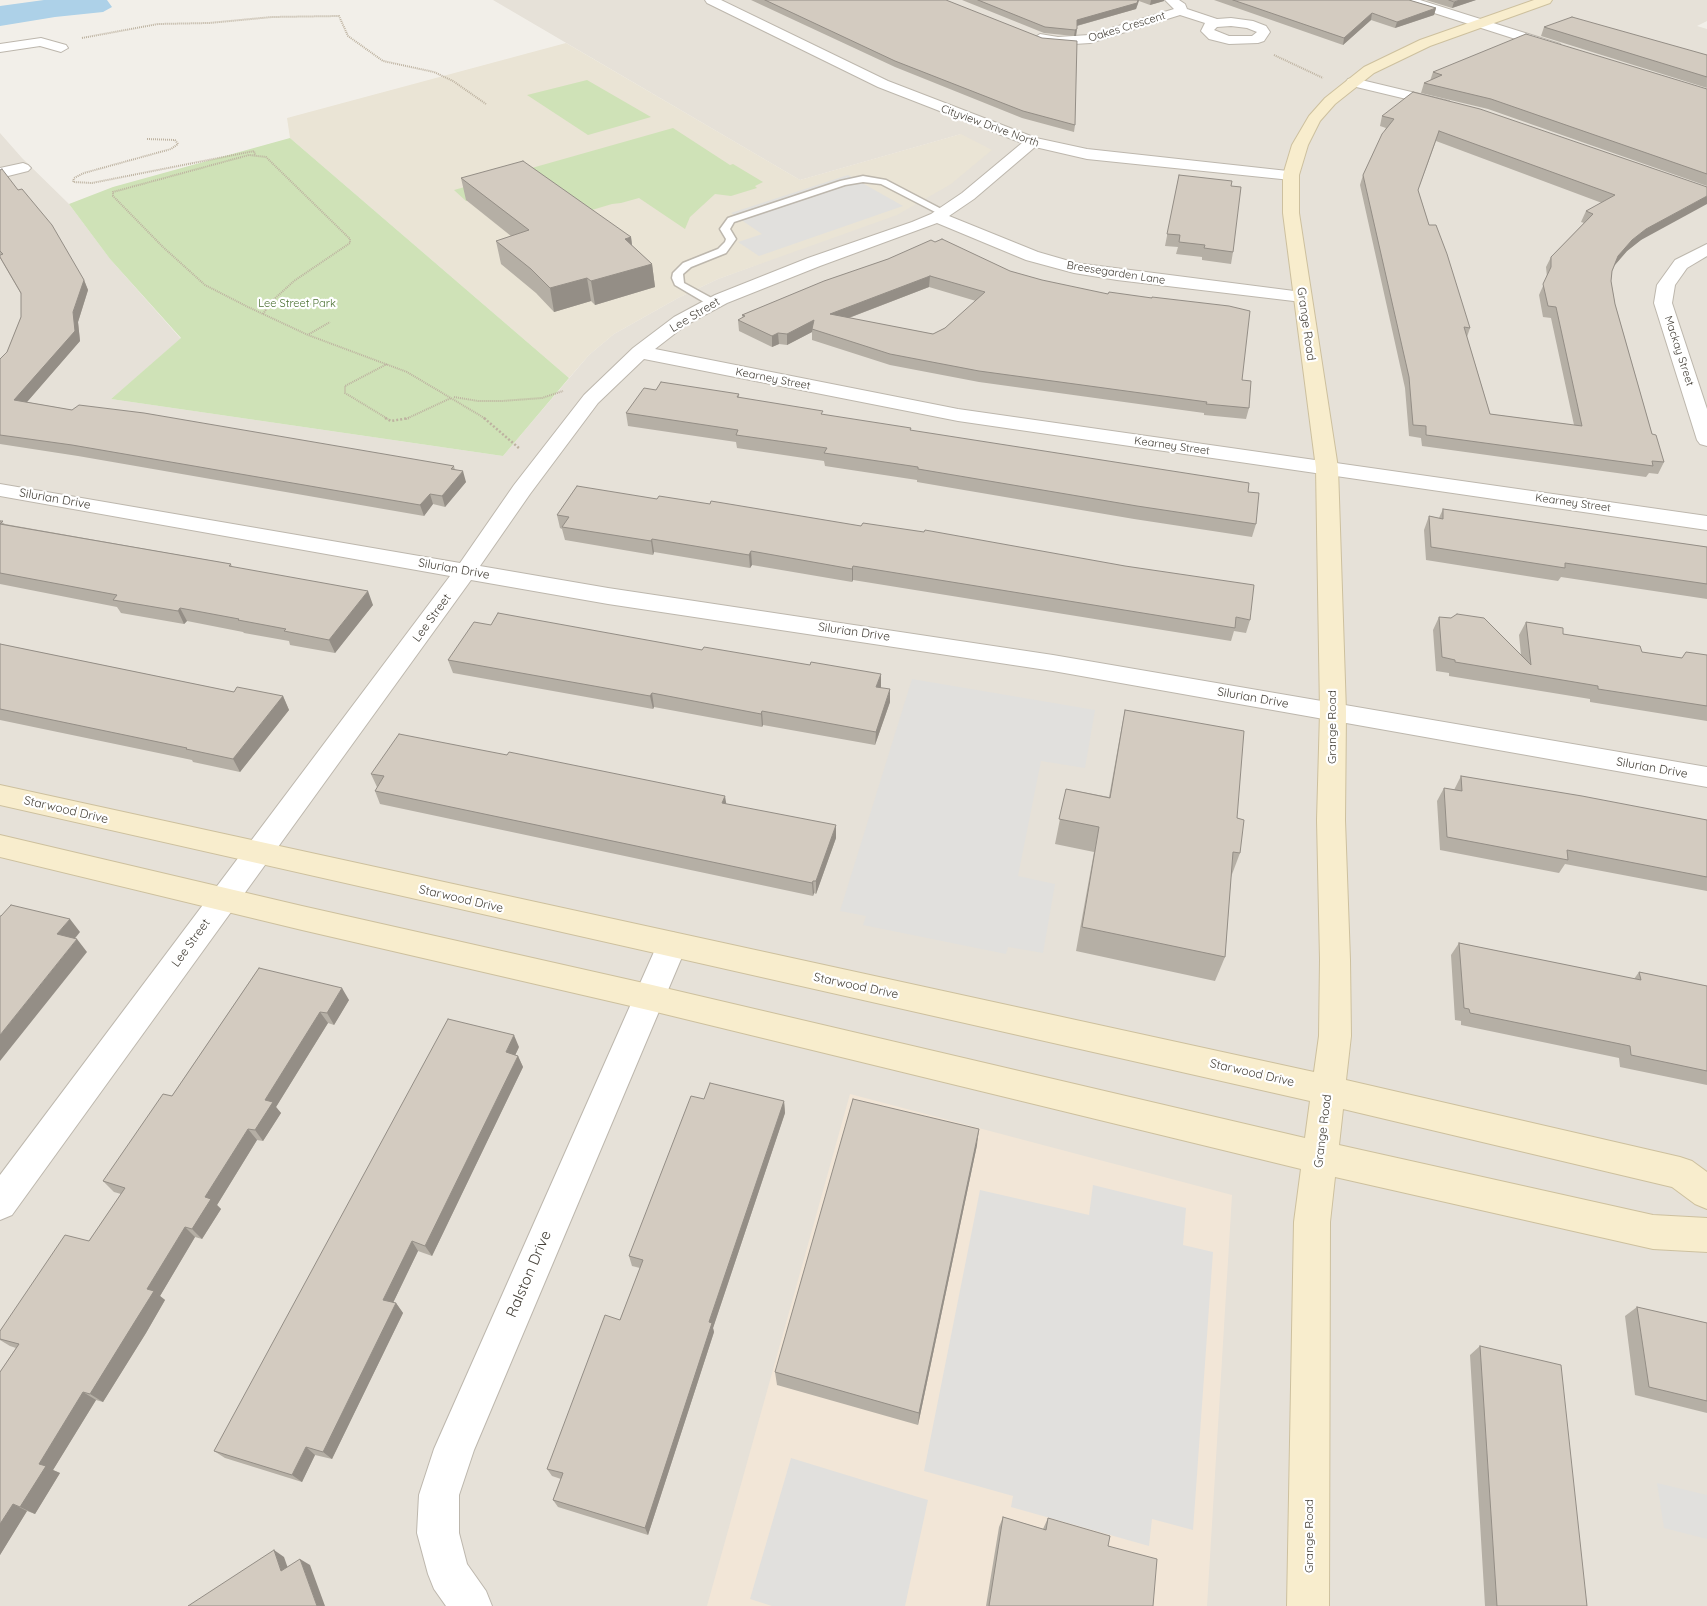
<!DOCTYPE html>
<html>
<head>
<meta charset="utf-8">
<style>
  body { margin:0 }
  canvas { display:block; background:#f2efe9 }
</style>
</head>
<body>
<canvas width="1707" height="1606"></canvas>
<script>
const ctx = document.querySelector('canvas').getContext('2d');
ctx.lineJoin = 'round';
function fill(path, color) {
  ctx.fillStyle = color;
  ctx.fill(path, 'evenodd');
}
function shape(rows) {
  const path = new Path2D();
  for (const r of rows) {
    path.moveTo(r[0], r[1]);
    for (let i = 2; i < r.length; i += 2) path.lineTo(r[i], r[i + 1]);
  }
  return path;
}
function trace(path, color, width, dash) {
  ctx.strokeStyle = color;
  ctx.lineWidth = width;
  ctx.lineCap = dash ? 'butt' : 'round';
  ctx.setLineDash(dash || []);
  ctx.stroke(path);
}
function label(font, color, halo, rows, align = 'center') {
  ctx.font = font + ' Quicksand,sans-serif';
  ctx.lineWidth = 4.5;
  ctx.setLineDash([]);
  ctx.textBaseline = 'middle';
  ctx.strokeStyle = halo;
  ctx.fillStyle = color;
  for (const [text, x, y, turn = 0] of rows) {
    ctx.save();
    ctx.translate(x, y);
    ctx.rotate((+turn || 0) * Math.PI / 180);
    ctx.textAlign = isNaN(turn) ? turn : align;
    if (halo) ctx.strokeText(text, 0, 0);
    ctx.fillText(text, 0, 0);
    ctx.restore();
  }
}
fill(shape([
  [493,0,1707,0,1707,21,1697,26,1707,29,1707,1606,0,1606,0,133,22,158,69,204,110,259,181,339,111,399,503,456,589,355,614,334,678,298,718,279,767,261,961,134,800,180]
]), '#e6e1d8');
fill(shape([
  [850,1094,1232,1195,1207,1606,707,1606]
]), '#f2e6d7');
fill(shape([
  [566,43,800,180,961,134,992,150,951,184,897,215,718,279,678,298,614,334,589,355,569,378,290,138,287,118]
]), '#eae4d5');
fill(shape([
  [587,80,651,117,588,135,527,95],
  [673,128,730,165,733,164,763,182,755,186,757,188,731,196,715,194,690,217,685,229,639,198,621,203,612,204,582,213,527,183,466,201,454,190],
  [290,138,569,378,503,456,111,399,181,338,110,259,69,204,113,187]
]), '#cfe2b7');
fill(shape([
  [848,175,903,206,759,256,738,242,762,234,731,213],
  [912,679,1095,710,1085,768,1041,761,1018,876,1055,884,1043,953,1008,947,1006,954,863,925,866,916,840,911],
  [1093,1185,1186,1208,1183,1245,1213,1252,1193,1530,1152,1519,1149,1546,1011,1507,1013,1496,924,1471,980,1190,1089,1215],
  [791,1458,928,1500,905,1606,772,1606,750,1599],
  [1657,1483,1707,1495,1707,1539,1664,1528]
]), '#e1e0dd');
fill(shape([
  [44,0,107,0,112,7,103,12,55,17,0,26,0,6]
]), '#add1e8');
const lane = shape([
  [863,176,886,180,949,213,944,216,941,215,881,184,863,182,845,185,734,222,730,229,736,239,726,253,691,267,683,274,684,283,717,301,718,303,717,305,709,305,675,285,672,278,673,273,683,263,718,249,725,242,726,239,720,229,728,218,840,181,863,176]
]);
const street = shape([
  [705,0,721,0,888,81,1036,138,1087,149,1297,172,1299,175,1297,178,1291,180,1087,159,1035,147,974,199,949,216,1038,252,1076,263,1302,292,1308,293,1311,297,1308,301,1302,302,1117,280,1074,273,1026,260,937,223,820,266,727,303,686,325,655,349,958,409,1707,516,1707,530,958,421,644,359,598,403,530,494,480,566,608,588,1053,655,1707,767,1707,787,1053,671,608,604,471,580,12,1215,0,1220,0,1175,450,576,0,496,0,484,460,563,514,485,584,395,633,348,674,317,715,295,808,258,912,222,931,214,962,193,1022,143,878,87,707,3,705,0],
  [1165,0,1179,0,1185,4,1187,9,1217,19,1231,18,1253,21,1266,26,1270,32,1264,41,1258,43,1229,44,1209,39,1201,31,1205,23,1180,15,1090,43,1058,45,1035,41,1034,38,1040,34,1058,37,1089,35,1174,9,1165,0],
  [1231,26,1247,28,1257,32,1252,36,1229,36,1214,30,1217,27,1231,26],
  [1401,0,1420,0,1560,44,1562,47,1560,50,1550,50,1403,3,1401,0],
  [41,38,66,45,68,48,61,52,40,46,0,52,0,44,41,38],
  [1353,78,1449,101,1451,104,1449,107,1444,108,1348,85,1346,82,1348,79,1353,78],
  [23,163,28,165,31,168,28,171,0,178,0,168,23,163],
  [1707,244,1707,256,1687,268,1675,285,1672,303,1707,409,1707,446,1700,444,1697,440,1654,303,1657,285,1675,260,1707,244],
  [672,932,683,936,687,945,474,1450,459,1495,459,1533,467,1564,486,1591,492,1606,446,1606,434,1589,428,1574,417,1533,419,1495,434,1449,657,945,661,936,672,932]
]);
const secondary = shape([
  [1534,0,1552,0,1550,3,1430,46,1374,73,1335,104,1320,121,1308,145,1299,175,1299,213,1338,468,1346,712,1345,820,1350,960,1351,1036,1346,1080,1680,1157,1692,1161,1707,1172,1707,1209,1695,1204,1672,1187,1343,1109,1339,1145,1653,1215,1707,1218,1707,1252,1653,1249,1335,1177,1330,1222,1329,1606,1287,1606,1294,1222,1301,1169,648,1010,302,930,0,857,0,835,302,906,648,984,1305,1138,1310,1101,0,805,0,785,1314,1072,1319,1036,1320,960,1317,820,1320,712,1316,468,1283,213,1283,175,1292,145,1309,116,1325,98,1364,67,1420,40,1534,0]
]);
trace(lane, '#bdb7ad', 3);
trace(street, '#bdb7ad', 2);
trace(secondary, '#cdc09e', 2);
trace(shape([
  [82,38,158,24,209,23,272,17,339,16,348,36,383,61,434,72,453,81,486,104],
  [1274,55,1323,78],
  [147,139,175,140,178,144,171,149,84,173,74,178,73,182,92,183,254,151,255,155],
  [263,314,272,301,294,281,350,243,350,239,266,157,249,155,113,192,113,196,163,247,205,285,248,307,308,335,407,372,486,419],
  [309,334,330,322],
  [387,364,345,386,345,393,388,419],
  [454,397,478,401,502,401,542,398,563,391],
  [406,419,451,398]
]), '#bdb2a0', 2, [1, 1]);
trace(shape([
  [385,418,391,421,409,418],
  [484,418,520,449]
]), '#bdb2a0', 2.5, [2, 2]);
fill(lane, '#fff');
fill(street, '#fff');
fill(secondary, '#f8edcd');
fill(shape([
  [751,0,946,0,1075,125,1074,132,1022,118,895,67],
  [962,0,1164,0,1164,1,1150,5,1139,1,1136,9,1077,26,1076,36,1074,36,1044,33],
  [1214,0,1409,0,1436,8,1434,15,1395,28,1371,20,1343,45],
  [1426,0,1476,0,1452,8],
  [1544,27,1689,51,1707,55,1707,88,1541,36],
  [1433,72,1707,89,1707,186,1488,109,1421,93,1424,83,1430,81],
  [1382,116,1707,187,1627,251,1615,265,1612,271,1611,281,1615,304,1652,434,1664,462,1658,474,1649,473,1646,477,1422,446,1421,438,1409,436,1405,388,1360,185,1363,175,1386,128,1380,126],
  [1436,141,1602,203,1586,211,1581,222,1584,223,1551,257,1546,267,1547,277,1539,295,1543,317,1551,318,1574,425,1490,414,1467,337,1470,328,1429,225,1418,190],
  [0,170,84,280,88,290,78,322,80,341,27,402,72,410,454,466,455,470,466,482,445,507,433,504,424,516,78,456,0,444,0,359,7,352,21,317,21,294,0,258,1,255,0,254],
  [1179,175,1231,186,1233,252,1231,264,1202,260,1202,257,1176,254,1178,247,1165,246],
  [461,178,631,237,632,246,652,264,655,287,595,305,591,301,554,312,536,293,501,264,496,241,511,236,466,200],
  [888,259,1242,380,1249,408,1246,419,1204,415,1204,413,979,382,890,365,812,340,812,332,787,345,779,344,772,347,739,331,738,320,743,318,742,315],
  [929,287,976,301,945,328,933,334,849,318],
  [656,390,739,394,739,398,823,415,1248,492,1256,524,1252,537,1134,519,917,482,917,480,825,466,824,461,737,448,736,442,628,426,626,413],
  [577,486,1250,620,1246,633,1234,631,1231,641,853,580,852,582,752,565,750,568,654,552,653,555,565,540,562,529,560,528,557,515],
  [1443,509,1707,547,1707,599,1561,577,1558,581,1426,560,1424,530,1429,516,1439,518],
  [0,521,5,524,231,564,232,567,373,605,335,653,290,645,289,641,244,633,243,632,187,621,184,624,121,613,117,607,0,584],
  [1439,617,1521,655,1519,635,1526,622,1563,634,1642,652,1682,658,1707,655,1707,721,1590,702,1590,699,1449,676,1449,673,1436,671,1433,630],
  [491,625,702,650,881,688,890,702,875,745,763,725,762,727,654,707,653,709,453,673,448,660],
  [0,644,234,692,283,696,289,710,240,772,193,762,192,760,0,720],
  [1125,710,1237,818,1240,853,1231,877,1225,957,1215,981,1076,951,1094,852,1055,844,1066,789,1109,797,1120,736],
  [371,774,726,804,836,838,816,894,814,893,813,896,380,804,375,791,378,787,377,787],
  [1461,776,1707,820,1707,891,1565,864,1559,873,1440,850,1437,801,1444,788,1454,790],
  [1459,943,1634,979,1639,972,1707,986,1707,1085,1620,1067,1619,1058,1461,1025,1461,1021,1455,1020,1451,955],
  [259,968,349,1000,334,1025,328,1023,276,1107,281,1113,263,1141,257,1140,217,1205,221,1209,202,1239,195,1237,160,1296,165,1300,146,1333,103,1402,96,1400,53,1470,60,1473,35,1514,27,1511,0,1555,0,1372,16,1348,10,1346,0,1340,0,1331,89,1241,121,1194,114,1192,103,1181,172,1096],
  [519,1047,515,1055,518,1056,523,1067,432,1256,418,1251,393,1303,396,1303,403,1313,332,1459,315,1455,302,1482,225,1458,214,1451],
  [704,1099,784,1101,785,1113,713,1328,714,1332,648,1535,558,1507,553,1500,561,1479,552,1476,547,1469,620,1320,640,1268,632,1266,629,1256],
  [977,1145,918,1425,777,1385,775,1372],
  [1637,1307,1707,1323,1707,1413,1635,1395,1625,1316],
  [1480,1346,1587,1606,1485,1606,1470,1355],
  [1003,1517,1043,1529,1048,1518,1108,1546,1153,1606,986,1606,999,1527]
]), '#b5afa5');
fill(shape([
  [1138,0,1139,0,1136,9,1076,26,1077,20],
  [1151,0,1164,0,1164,1,1150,5],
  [1460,0,1476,0,1452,8,1454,2],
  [1436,8,1434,15,1395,28,1397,22],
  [1372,13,1371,20,1343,45,1344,38],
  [1077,29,1076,36,1074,36,1075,30],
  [1707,196,1707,204,1641,240,1627,251,1613,267,1618,256,1632,240,1646,229],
  [631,237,634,261,625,239],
  [652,264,655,287,595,305,591,281],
  [930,276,929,287,830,325,830,314],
  [587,278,591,301,554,312,550,288],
  [84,280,88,290,78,322,80,341,20,410,14,400,73,312],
  [814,320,812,332,787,345,787,334],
  [778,333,779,344,772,347,772,336],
  [463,471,466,482,445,507,442,496],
  [430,494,433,504,424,516,420,505],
  [652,539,654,552,653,555,651,541],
  [751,551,752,565,750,568,749,555],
  [853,566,853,580,852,582,852,569],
  [368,591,373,605,335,653,329,640],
  [180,608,187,621,184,624,178,611],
  [881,674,881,688,876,687],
  [890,689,890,702,875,745,876,732],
  [652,693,654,707,653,709,650,696],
  [283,696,289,710,240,772,233,759],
  [762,711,763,725,762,727,761,714],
  [725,796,727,808,722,803],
  [836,825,836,838,816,894,816,881],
  [813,881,814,893,813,896,812,883],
  [70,919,80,932,68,947,57,934],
  [77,939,87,952,0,1061,0,1035],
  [342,988,349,1000,334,1025,327,1013],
  [320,1012,328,1023,276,1107,281,1113,263,1141,255,1130,265,1100],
  [514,1035,519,1047,511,1064,506,1052],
  [518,1056,523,1067,432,1256,425,1246],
  [784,1101,785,1113,713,1328,714,1332,648,1535,645,1528,709,1322],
  [248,1129,257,1140,217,1205,221,1209,202,1239,192,1229,205,1197],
  [979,1129,977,1145,918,1425,919,1413],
  [185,1227,195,1237,160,1296,165,1300,146,1333,103,1402,90,1394,147,1289],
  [412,1241,418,1251,390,1309,383,1300],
  [396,1303,403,1313,332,1459,323,1452],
  [83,1392,96,1400,53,1470,60,1473,35,1514,20,1507,39,1464],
  [306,1447,315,1455,302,1482,292,1475],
  [13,1504,27,1511,0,1555,0,1524],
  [274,1550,284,1557,291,1577,281,1571],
  [300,1559,310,1565,325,1606,317,1606]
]), '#948e86');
const building = shape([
  [765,0,946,0,1042,38,1077,41,1075,125,1023,111,895,61,765,0],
  [978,0,1138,0,1137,3,1077,20,1077,29,1075,30,1045,27,978,0],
  [1233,0,1409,0,1436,8,1397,22,1372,13,1344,38,1233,0],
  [1449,0,1460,0,1454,2,1449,0],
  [1572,17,1707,55,1707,77,1544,27,1572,17],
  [1526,34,1707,89,1707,174,1491,99,1424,83,1442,75,1433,72,1526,34],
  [1413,92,1480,109,1707,187,1707,196,1646,229,1632,240,1618,256,1612,271,1611,281,1615,304,1652,434,1656,435,1664,462,1652,461,1653,466,1426,435,1426,426,1413,425,1409,377,1363,175,1382,134,1394,119,1382,116,1413,92],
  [1439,131,1615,195,1586,211,1593,214,1551,257,1551,267,1543,284,1548,306,1556,307,1582,426,1490,414,1464,327,1470,328,1447,254,1436,225,1429,225,1418,190,1439,131],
  [523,161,631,237,625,239,652,264,591,281,587,278,550,288,531,269,496,241,529,230,461,178,523,161],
  [2,169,18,190,22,189,52,225,84,280,73,312,75,331,14,400,72,410,79,405,144,413,454,466,451,469,463,471,442,496,430,494,420,505,72,445,0,435,0,359,7,352,21,317,21,293,0,257,0,255,3,254,0,251,0,170,2,169],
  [1179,175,1232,181,1231,186,1241,187,1233,252,1204,248,1205,245,1179,242,1180,235,1167,234,1179,175],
  [942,239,1010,271,1042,280,1108,294,1109,292,1152,298,1152,297,1229,306,1250,311,1242,380,1251,381,1249,408,1206,404,1207,402,979,371,890,354,812,329,814,320,787,334,778,333,772,336,738,320,745,316,742,315,824,281,888,259,931,240,935,242,942,239],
  [930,276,985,292,945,328,933,334,830,314,930,276],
  [661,382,739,394,737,397,823,411,821,414,911,428,910,430,1249,483,1248,492,1259,493,1256,524,1137,506,918,469,918,467,824,453,827,448,736,435,738,430,626,413,644,388,656,390,661,382],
  [577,486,657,499,659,496,710,504,711,501,861,526,863,523,924,532,925,530,1125,566,1254,585,1250,620,1236,617,1235,628,853,566,852,569,751,551,749,555,652,539,651,541,562,527,569,517,557,515,577,486],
  [1443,509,1707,547,1707,584,1565,563,1565,568,1431,547,1429,516,1443,519,1443,509],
  [0,521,3,521,0,524,231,564,229,566,368,591,329,640,284,631,286,629,238,620,239,619,180,608,178,611,113,600,117,595,0,573,0,521],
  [498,613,702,650,704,647,810,665,811,662,881,674,876,687,890,689,876,732,762,711,761,714,652,693,650,696,448,660,474,622,491,625,498,613],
  [1457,614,1484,618,1531,665,1526,622,1563,628,1563,634,1640,646,1642,652,1682,658,1686,652,1707,655,1707,706,1598,689,1598,686,1455,662,1455,660,1442,657,1439,617,1451,618,1457,614],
  [0,644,234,692,237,687,283,696,233,759,186,749,187,748,0,709,0,644],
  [1125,710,1244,731,1237,818,1244,820,1240,853,1233,852,1225,957,1082,927,1099,827,1059,819,1066,789,1110,798,1125,710],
  [399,734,507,755,509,752,725,796,722,803,836,825,816,881,813,881,812,883,375,791,384,776,371,774,399,734],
  [1461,776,1582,796,1707,820,1707,877,1567,850,1568,860,1447,837,1444,788,1462,791,1461,776],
  [11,905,70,919,57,934,77,939,0,1035,0,916,1,916,11,905],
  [1459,943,1641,980,1639,972,1707,986,1707,1071,1631,1055,1630,1046,1470,1013,1469,1009,1464,1008,1459,943],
  [259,968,342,988,327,1013,320,1012,265,1100,273,1102,255,1130,248,1129,205,1197,211,1199,192,1229,185,1227,147,1289,154,1291,134,1323,90,1394,83,1392,39,1464,46,1466,20,1507,13,1504,0,1524,0,1372,19,1344,0,1339,0,1331,65,1235,89,1241,125,1188,103,1181,163,1094,172,1096,259,968],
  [448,1019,514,1035,506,1052,518,1056,425,1246,412,1241,383,1300,396,1303,323,1452,306,1447,292,1475,214,1451,448,1019],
  [710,1083,784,1101,709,1322,712,1323,645,1528,553,1500,563,1473,547,1469,605,1315,620,1320,643,1260,629,1256,691,1096,704,1099,710,1083],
  [853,1099,979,1129,919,1413,775,1372,853,1099],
  [1637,1307,1707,1323,1707,1401,1649,1387,1637,1307],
  [1480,1346,1561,1365,1587,1606,1497,1606,1480,1346],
  [1003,1517,1046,1530,1048,1518,1110,1536,1108,1546,1157,1559,1153,1606,989,1606,1003,1517],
  [274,1550,281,1571,300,1559,317,1606,188,1606,274,1550]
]);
fill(building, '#d3cbc0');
trace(building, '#948e86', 1);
label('11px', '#454038', '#fff', [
  ["Oakes Crescent",1127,27,-17],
  ["Cityview Drive North",990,126,20],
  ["Breesegarden Lane",1116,273,9],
  ["Mackay Street",1679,351,72],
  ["Kearney Street",773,379,11],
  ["Kearney Street",1172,446,8],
  ["Kearney Street",1573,503,8]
]);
label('11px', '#4b7132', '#fff', [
  ["Lee Street Park",297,304]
]);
label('12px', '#454038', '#fff', [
  ["Lee Street",695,315,-31],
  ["Grange Road",1306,324,82],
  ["Silurian Drive",55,499,10],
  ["Silurian Drive",454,569,10],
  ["Lee Street",432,618,-54],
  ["Silurian Drive",854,632,8],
  ["Silurian Drive",1253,698,10],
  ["Grange Road",1332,727,-90],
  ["Silurian Drive",1652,768,10],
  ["Starwood Drive",66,810,13],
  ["Starwood Drive",461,899,13],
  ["Lee Street",191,943,-54],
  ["Starwood Drive",856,986,12],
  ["Starwood Drive",1252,1073,13],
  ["Grange Road",1323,1131,-83],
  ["Grange Road",1309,1536,-90]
]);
label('15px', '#454038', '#fff', [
  ["Ralston Drive",529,1274,-67]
]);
</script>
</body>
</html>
